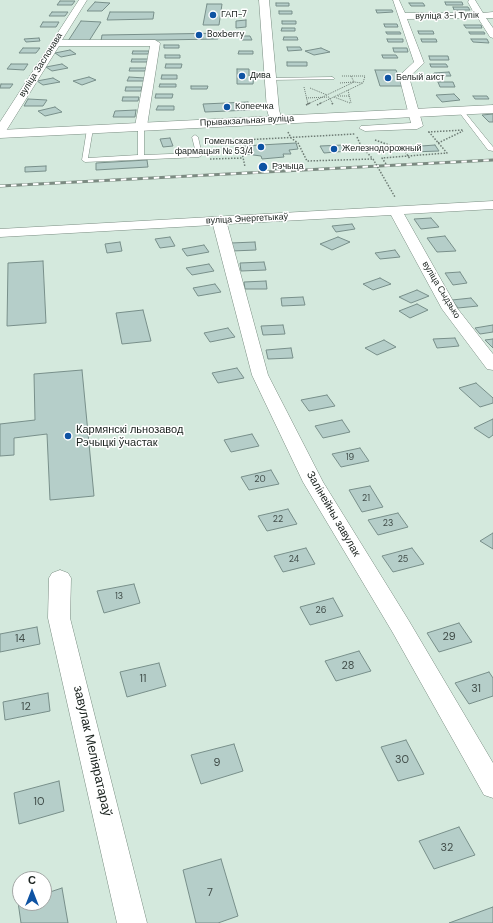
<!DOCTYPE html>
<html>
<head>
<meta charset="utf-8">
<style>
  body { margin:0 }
  #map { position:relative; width:493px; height:923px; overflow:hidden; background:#d4e9dd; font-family:"DM Sans",sans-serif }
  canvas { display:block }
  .north { position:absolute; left:12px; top:871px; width:40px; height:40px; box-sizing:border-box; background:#fff; border:1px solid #a3a7a5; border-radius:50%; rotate:0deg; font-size:11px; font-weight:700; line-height:16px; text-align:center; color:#1a221e }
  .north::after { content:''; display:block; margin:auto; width:14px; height:18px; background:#0e53a3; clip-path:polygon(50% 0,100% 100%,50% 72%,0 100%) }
</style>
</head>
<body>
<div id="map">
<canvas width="493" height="923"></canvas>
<div class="north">С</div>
</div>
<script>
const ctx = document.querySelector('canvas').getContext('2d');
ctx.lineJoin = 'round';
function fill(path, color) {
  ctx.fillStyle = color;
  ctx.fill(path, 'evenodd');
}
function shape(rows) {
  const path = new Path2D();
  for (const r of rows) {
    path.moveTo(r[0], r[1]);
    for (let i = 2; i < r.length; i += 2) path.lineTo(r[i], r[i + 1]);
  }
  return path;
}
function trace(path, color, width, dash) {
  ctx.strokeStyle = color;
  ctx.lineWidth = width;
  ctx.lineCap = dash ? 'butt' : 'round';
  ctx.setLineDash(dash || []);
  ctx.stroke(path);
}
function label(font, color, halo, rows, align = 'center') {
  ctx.font = font + ' "DM Sans",sans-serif';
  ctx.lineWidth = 3;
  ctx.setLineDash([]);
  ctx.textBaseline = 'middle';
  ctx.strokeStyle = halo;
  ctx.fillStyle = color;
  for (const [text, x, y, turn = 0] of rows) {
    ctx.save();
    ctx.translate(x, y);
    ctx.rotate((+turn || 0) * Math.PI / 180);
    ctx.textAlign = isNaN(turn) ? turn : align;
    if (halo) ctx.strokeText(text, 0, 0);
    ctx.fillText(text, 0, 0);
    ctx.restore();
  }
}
const building = shape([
  [60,1,75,1,72,5,57,5,60,1],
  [95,2,110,3,102,11,87,11,95,2],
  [445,2,462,2,463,5,446,5,445,2],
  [276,3,289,3,289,6,276,6,276,3],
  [409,3,423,3,425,6,411,6,409,3],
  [207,4,222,4,219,25,203,25,207,4],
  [453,7,468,7,470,10,454,10,453,7],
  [376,10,392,10,393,12,377,13,376,10],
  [279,11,292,11,292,14,279,14,279,11],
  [52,12,68,12,65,16,49,16,52,12],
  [110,12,154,12,153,19,107,20,110,12],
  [246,20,246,27,236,28,236,21,246,20],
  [81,21,101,22,89,41,68,41,81,21],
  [282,21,296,21,296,24,282,24,282,21],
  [43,22,59,22,56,27,40,27,43,22],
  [384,24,397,24,398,27,385,27,384,24],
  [464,25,481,25,482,28,466,28,464,25],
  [282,28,295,28,295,31,281,31,282,28],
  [418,31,433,31,434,34,419,34,418,31],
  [386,32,400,32,401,34,387,34,386,32],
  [469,32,484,32,485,34,470,34,469,32],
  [231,33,231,36,218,36,218,39,101,41,102,35,231,33],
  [241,36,250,36,252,40,242,40,241,36],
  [284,37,297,37,298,40,283,40,284,37],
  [39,38,40,41,26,42,24,39,39,38],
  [387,39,403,39,403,42,388,42,387,39],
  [421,39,436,39,437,42,422,42,421,39],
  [471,39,487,39,489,43,473,42,471,39],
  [164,45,179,45,179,48,164,48,164,45],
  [287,47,300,47,302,50,288,51,287,47],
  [23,48,40,48,36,53,19,53,23,48],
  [321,48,330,52,314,55,305,51,321,48],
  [393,48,407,48,408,52,394,52,393,48],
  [70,50,76,54,61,57,55,53,70,50],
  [133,51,149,51,148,54,132,54,133,51],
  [239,51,253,51,253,54,238,54,239,51],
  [165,55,180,55,180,58,165,58,165,55],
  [382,55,396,55,398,58,383,58,382,55],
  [429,56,448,56,449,60,430,60,429,56],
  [132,59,148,59,147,62,131,62,132,59],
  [287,62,307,62,307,66,287,66,287,62],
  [11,64,28,64,24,70,7,69,11,64],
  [62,64,68,68,52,71,46,67,62,64],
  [166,64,182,64,181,68,165,68,166,64],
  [430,64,446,64,448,67,431,67,430,64],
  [130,68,146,68,145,71,129,71,130,68],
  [237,69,249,69,249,76,254,76,253,84,237,84,237,69],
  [375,70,396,70,402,86,380,86,375,70],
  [449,72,451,76,434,76,434,73,449,72],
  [162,75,177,75,177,79,161,79,162,75],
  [89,77,96,80,82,85,73,81,89,77],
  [129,77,145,78,144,81,127,81,129,77],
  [53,78,60,82,43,85,37,81,53,78],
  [438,82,453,82,455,87,440,87,438,82],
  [1,84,13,84,10,88,0,88,1,84],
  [160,84,176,84,176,87,159,87,160,84],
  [191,86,208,86,207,89,191,89,191,86],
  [126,87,142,87,141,91,125,91,126,87],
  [156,94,173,94,172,98,155,98,156,94],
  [454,94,460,100,442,102,436,95,454,94],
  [473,96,487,96,489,99,475,99,473,96],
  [123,97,139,97,138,101,122,101,123,97],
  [28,99,47,100,43,106,24,106,28,99],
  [248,102,250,110,205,112,203,104,248,102],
  [158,106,174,106,174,110,156,110,158,106],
  [55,107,62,112,45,116,38,111,55,107],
  [136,110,135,117,113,117,115,111,136,110],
  [493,114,493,122,489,122,482,115,493,114],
  [170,138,173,146,163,147,160,139,170,138],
  [296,143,298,149,289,150,291,154,283,154,284,157,262,159,261,156,246,154,243,146,296,143],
  [344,145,348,151,324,153,320,146,344,145],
  [435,145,439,151,412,152,408,147,435,145],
  [147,160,148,167,96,170,96,163,147,160],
  [46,166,46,171,25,172,25,167,46,166],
  [431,218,439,227,421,229,414,219,431,218],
  [352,224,355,229,336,232,332,226,352,224],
  [445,236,456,251,437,252,427,238,445,236],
  [170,237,175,246,160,248,155,239,170,237],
  [338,237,350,242,332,250,320,244,338,237],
  [120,242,122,251,107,253,105,244,120,242],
  [255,242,256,250,232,251,231,243,255,242],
  [204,245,209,252,187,256,182,249,204,245],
  [395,250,400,257,380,259,375,253,395,250],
  [43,261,46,323,7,326,8,263,43,261],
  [264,262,266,270,241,271,240,263,264,262],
  [209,264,214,271,192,275,186,268,209,264],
  [460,272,467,283,453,285,445,273,460,272],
  [380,278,391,284,373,290,363,284,380,278],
  [266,281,267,289,245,289,244,282,266,281],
  [215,284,221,292,198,296,193,288,215,284],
  [417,290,429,296,411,303,399,297,417,290],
  [303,297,305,305,282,306,281,298,303,297],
  [471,298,478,306,458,308,452,300,471,298],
  [417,304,428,310,410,318,399,311,417,304],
  [143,310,151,341,122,344,116,313,143,310],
  [283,325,285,334,263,335,261,326,283,325],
  [493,325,493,332,480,334,475,328,493,325],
  [228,328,235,337,210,342,204,333,228,328],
  [455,338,459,346,437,348,433,339,455,338],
  [493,339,493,348,485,340,493,339],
  [384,340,396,347,377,355,365,348,384,340],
  [291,348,293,358,268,359,266,350,291,348],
  [237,368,244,378,218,383,212,373,237,368],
  [82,370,94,496,50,500,47,434,14,438,14,455,0,456,0,424,35,420,34,374,82,370],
  [476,383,493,398,493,403,480,407,459,388,476,383],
  [327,395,335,406,309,411,301,400,327,395],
  [493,419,493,435,489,438,474,428,493,419],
  [342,420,350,432,323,438,315,426,342,420],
  [252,434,259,446,231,452,224,440,252,434],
  [360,448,369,461,341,467,332,454,360,448],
  [271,470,279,484,249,490,241,477,271,470],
  [370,486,383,507,362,512,349,490,370,486],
  [288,509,297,524,267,531,258,516,288,509],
  [398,513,408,527,378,535,368,520,398,513],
  [493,533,493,549,480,541,493,533],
  [306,548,315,564,283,572,274,556,306,548],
  [412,548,424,564,393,572,382,556,412,548],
  [134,584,140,603,104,613,97,591,134,584],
  [333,598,343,616,310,625,300,607,333,598],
  [459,623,472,642,439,652,427,633,459,623],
  [37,627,40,644,0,652,0,634,37,627],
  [359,651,371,671,336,681,325,661,359,651],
  [159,663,166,686,127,697,120,672,159,663],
  [489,672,493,678,493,696,469,704,455,683,489,672],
  [48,693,50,711,5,720,3,702,48,693],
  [406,740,424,774,398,781,381,747,406,740],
  [234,744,243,771,201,784,191,755,234,744],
  [59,781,64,811,19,824,14,793,59,781],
  [459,827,475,855,434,869,419,841,459,827],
  [221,859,238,916,218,923,196,923,183,870,221,859],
  [62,888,68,923,21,923,18,902,44,903,44,894,62,888],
  [493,907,493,923,449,923,493,907]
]);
fill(building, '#b5cec9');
trace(building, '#788f8a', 1);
const service = shape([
  [332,77,334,78,334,79,271,80,269,79,271,78,332,77],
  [459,110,463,110,493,147,493,151,488,150,459,112,459,110],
  [141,124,144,126,144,155,196,153,192,137,195,135,198,137,202,155,199,157,85,162,82,160,87,129,90,127,93,129,88,158,138,155,138,126,141,124]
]);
const minor = shape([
  [79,0,87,0,62,40,155,40,160,43,147,126,141,129,135,126,150,46,59,46,6,131,0,134,0,122,79,0],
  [393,0,399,0,405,13,474,13,468,2,469,0,475,0,483,13,493,12,493,18,486,18,493,28,493,38,490,37,478,18,407,19,424,63,409,77,423,126,417,129,365,131,359,128,361,126,411,123,399,76,414,62,393,0],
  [493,201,493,209,404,214,457,308,493,354,493,370,487,369,442,309,391,215,227,224,268,375,323,482,409,621,493,763,493,798,484,795,393,633,303,482,252,375,213,225,0,237,0,229,493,201],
  [60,570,68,573,71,578,70,618,147,923,117,923,48,618,49,578,52,573,60,570]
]);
const tertiary = shape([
  [259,0,269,0,279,110,282,120,276,124,270,120,267,110,259,0]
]);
const secondary = shape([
  [493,105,493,113,0,138,0,130,493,105]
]);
trace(service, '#7a8d82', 1);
trace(minor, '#7a8d82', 1);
trace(tertiary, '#7a8d82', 1);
trace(secondary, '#7a8d82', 1);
trace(shape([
  [351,76,354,82,362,83],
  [304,87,308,104],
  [310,88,327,95],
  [348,90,351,103],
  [338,96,349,96],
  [334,97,350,103],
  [306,98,329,97,333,104],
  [308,104,354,82,340,83],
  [319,104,363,83,365,76,341,76]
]), '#6e7c75', 1, [1, 1]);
trace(shape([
  [308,103,308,105],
  [332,103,333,105],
  [306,105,310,103],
  [317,105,321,103],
  [288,132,291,138,298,143,307,161,373,159],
  [428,132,463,130],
  [357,137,361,146,372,158],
  [239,138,245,167],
  [375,140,404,150,410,159],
  [206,142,355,134],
  [438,143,463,131],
  [210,159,243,158],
  [386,164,382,158,447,153,429,132],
  [274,166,276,170]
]), '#6e7c75', 1.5, [1.5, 1.5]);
fill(service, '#fff');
fill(minor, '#fff');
fill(tertiary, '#fff');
fill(secondary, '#fff');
const rail = shape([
  [0,186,493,160]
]);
trace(rail, '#7c8b82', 3);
trace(rail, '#fff', 2, [5.5]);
trace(shape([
  [373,159,395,197]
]), '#6e7c75', 1.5, [1.5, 1.5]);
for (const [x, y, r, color] of [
  [213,15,4,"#0e53a3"],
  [199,35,4,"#0e53a3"],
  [242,76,4,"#0e53a3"],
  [388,78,4,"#0e53a3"],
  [227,107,4,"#0e53a3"],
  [261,147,4,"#0e53a3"],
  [334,149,4,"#0e53a3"],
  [263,167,5,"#0e53a3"],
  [68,436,4,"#0e53a3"]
]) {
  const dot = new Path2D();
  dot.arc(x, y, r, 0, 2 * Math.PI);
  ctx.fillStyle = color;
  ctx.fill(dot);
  trace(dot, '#fff', 1.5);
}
label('9px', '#1a221e', '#fff', [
  ["ГАП-7",221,15],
  ["Boxberry",207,35],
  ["Дива",250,76],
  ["Белый аист",396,78],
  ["Копеечка",235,107],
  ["Гомельская",253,142,"right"],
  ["фармацыя № 53/4",253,152,"right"],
  ["Железнодорожный",342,149],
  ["Рэчыца",272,167]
], 'left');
label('9px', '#1a221e', '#fff', [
  ["вуліца 3-і Тупік",447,16,-1],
  ["вуліца Заслонава",41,65,-58],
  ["Прывакзальная вуліца",247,121,-3],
  ["вуліца Энергетыкаў",247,219,-3],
  ["вуліца Сыдзько",441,290,59]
]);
label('9px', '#414d49', null, [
  ["19",350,458],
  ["20",260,480],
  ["21",366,499],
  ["22",278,520],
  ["23",388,524],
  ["24",294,560],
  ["25",403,560],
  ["13",119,597],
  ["26",321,611]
]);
label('11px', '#1a221e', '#fff', [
  ["Кармянскі льнозавод",76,430],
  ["Рэчыцкі ўчастак",76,443]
], 'left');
label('11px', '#1a221e', '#fff', [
  ["Залінейны завулак",333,514,60]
]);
label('11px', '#414d49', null, [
  ["29",449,637],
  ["14",20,639],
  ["28",348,666],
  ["11",143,679],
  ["31",476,689],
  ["12",26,707],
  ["30",402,760],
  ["9",217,763],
  ["10",39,802],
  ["32",447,848],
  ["7",210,893]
]);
label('13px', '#1a221e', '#fff', [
  ["завулак Меліяратараў",92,751,77]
]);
</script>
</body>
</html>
